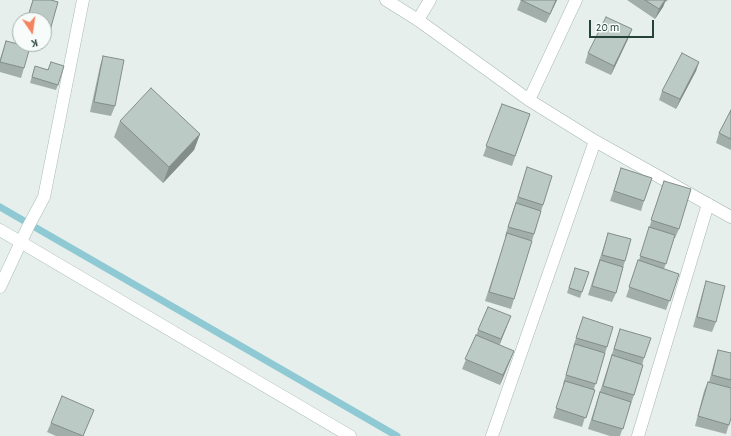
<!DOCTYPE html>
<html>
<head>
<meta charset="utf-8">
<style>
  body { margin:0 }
  #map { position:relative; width:731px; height:436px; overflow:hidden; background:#e6efeb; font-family:"Alegreya Sans",sans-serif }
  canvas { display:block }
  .north { position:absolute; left:12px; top:12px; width:40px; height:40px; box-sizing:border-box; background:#f7fbf9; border:1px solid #a3b1ad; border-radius:50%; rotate:167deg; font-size:11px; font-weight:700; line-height:16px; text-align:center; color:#24423a }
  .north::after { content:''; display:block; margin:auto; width:14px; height:18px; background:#f4845f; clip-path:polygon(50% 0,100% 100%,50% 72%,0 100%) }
  .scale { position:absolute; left:589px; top:20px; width:65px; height:18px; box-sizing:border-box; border:2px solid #24423a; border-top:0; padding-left:5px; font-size:12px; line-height:14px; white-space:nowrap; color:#24423a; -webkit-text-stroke:3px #f7fbf9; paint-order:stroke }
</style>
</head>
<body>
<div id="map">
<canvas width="731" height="436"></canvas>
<div class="north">K</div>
<div class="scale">20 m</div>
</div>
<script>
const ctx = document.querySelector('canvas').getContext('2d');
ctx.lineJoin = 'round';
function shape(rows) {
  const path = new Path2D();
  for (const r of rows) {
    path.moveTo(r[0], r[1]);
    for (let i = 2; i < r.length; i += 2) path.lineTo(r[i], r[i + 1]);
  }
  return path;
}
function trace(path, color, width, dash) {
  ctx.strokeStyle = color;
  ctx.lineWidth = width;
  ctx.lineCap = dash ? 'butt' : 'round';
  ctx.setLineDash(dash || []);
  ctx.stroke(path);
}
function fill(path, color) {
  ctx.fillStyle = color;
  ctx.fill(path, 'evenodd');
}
trace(shape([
  [0,207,397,436]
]), '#8ec9d4', 7);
const street = shape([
  [386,0,418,20,529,100,595,141,731,217],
  [418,20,430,0],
  [529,100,576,0],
  [0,230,350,436],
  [492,436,595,141],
  [638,436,708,204]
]);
const secondary = shape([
  [0,287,28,227,44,197,83,0]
]);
trace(street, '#a8b8b2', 13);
trace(secondary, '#a4bbb3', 13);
trace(street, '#fff', 12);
trace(secondary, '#fff', 12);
fill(shape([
  [33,0,51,0,58,2,45,43,44,43,44,20,26,20],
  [521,0,557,0,546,23,517,10],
  [627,0,668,0,666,2,665,1,663,7,655,19],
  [632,29,628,39,611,75,585,63,588,53],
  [6,41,24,68,21,78,0,72,0,59],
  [103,56,115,106,111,116,90,112,100,66],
  [51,62,58,85,56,90,30,83,35,66,48,70],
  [699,62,696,71,676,109,659,100,662,91],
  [502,104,530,114,512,166,483,156],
  [731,110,731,150,716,143,719,133],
  [120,121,200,134,194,150,163,183,114,137],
  [527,167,543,205,514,299,511,309,485,301,506,237,505,236],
  [621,168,644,201,641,211,610,201],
  [664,181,679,229,675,238,674,238,664,269,679,274,666,310,626,297,639,260],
  [608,233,625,261,616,293,612,302,588,295],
  [575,268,589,272,580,298,567,293],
  [706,281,716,322,712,332,693,327,703,291],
  [488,307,507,326,499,345,510,361,500,385,462,369],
  [583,317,607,347,582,427,553,418,564,385,563,384,574,348,573,347],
  [620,329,644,358,634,395,620,436,610,436,588,429],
  [718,350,731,353,731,418,726,434,695,426,704,391,708,382,709,382,715,359],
  [90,419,83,436,56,436,47,432,51,423]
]), '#a1aea9');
fill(shape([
  [556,0,557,0,546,23,550,14],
  [665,0,666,0,663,7,655,19,659,9],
  [632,29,628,39,611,75,614,66],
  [699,62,696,71,676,109,680,99],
  [200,134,194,150,163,183,169,167],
  [511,316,507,326,498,349,501,339],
  [514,351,510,361,500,385,503,375]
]), '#838d89');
const building = shape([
  [33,0,51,0,58,2,49,34,44,32,44,20,27,20,33,0],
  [521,0,556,0,550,14,521,0],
  [645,0,665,0,659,9,645,0],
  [606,17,632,29,614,66,588,53,606,17],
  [6,41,30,47,24,68,0,62,6,41],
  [682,53,699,62,680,99,662,91,682,53],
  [103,56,124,60,115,106,94,102,103,56],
  [51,62,64,66,58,85,32,77,35,66,48,70,51,62],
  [151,88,200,134,169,167,120,121,151,88],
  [502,104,530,114,515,156,486,146,502,104],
  [731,110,731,139,719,133,731,110],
  [527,167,552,176,543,205,518,197,527,167],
  [621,168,652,178,644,201,614,191,621,168],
  [664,181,691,189,679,229,651,220,664,181],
  [516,203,541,211,534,234,508,227,516,203],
  [649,227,675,235,666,264,640,256,649,227],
  [507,233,532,241,514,299,489,292,507,233],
  [608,233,631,239,625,261,602,255,608,233],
  [600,260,623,267,616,293,592,286,600,260],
  [638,260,679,274,670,301,629,287,638,260],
  [575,268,589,272,582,292,569,288,575,268],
  [706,281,725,286,716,322,697,317,706,281],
  [488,307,511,316,501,339,478,330,488,307],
  [583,317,613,327,607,347,576,338,583,317],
  [620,329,651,338,644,358,614,349,620,329],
  [476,335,514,351,503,375,465,359,476,335],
  [575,344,605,353,596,384,566,375,575,344],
  [718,350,731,353,731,380,712,375,718,350],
  [612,355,643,365,634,395,603,386,612,355],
  [565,381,595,390,586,418,556,408,565,381],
  [708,382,731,388,731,418,729,425,698,416,708,382],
  [600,392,631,402,623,429,592,420,600,392],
  [62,396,94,410,83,436,51,423,62,396]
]);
fill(building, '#bbcac4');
trace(building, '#838d89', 1);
</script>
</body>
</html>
